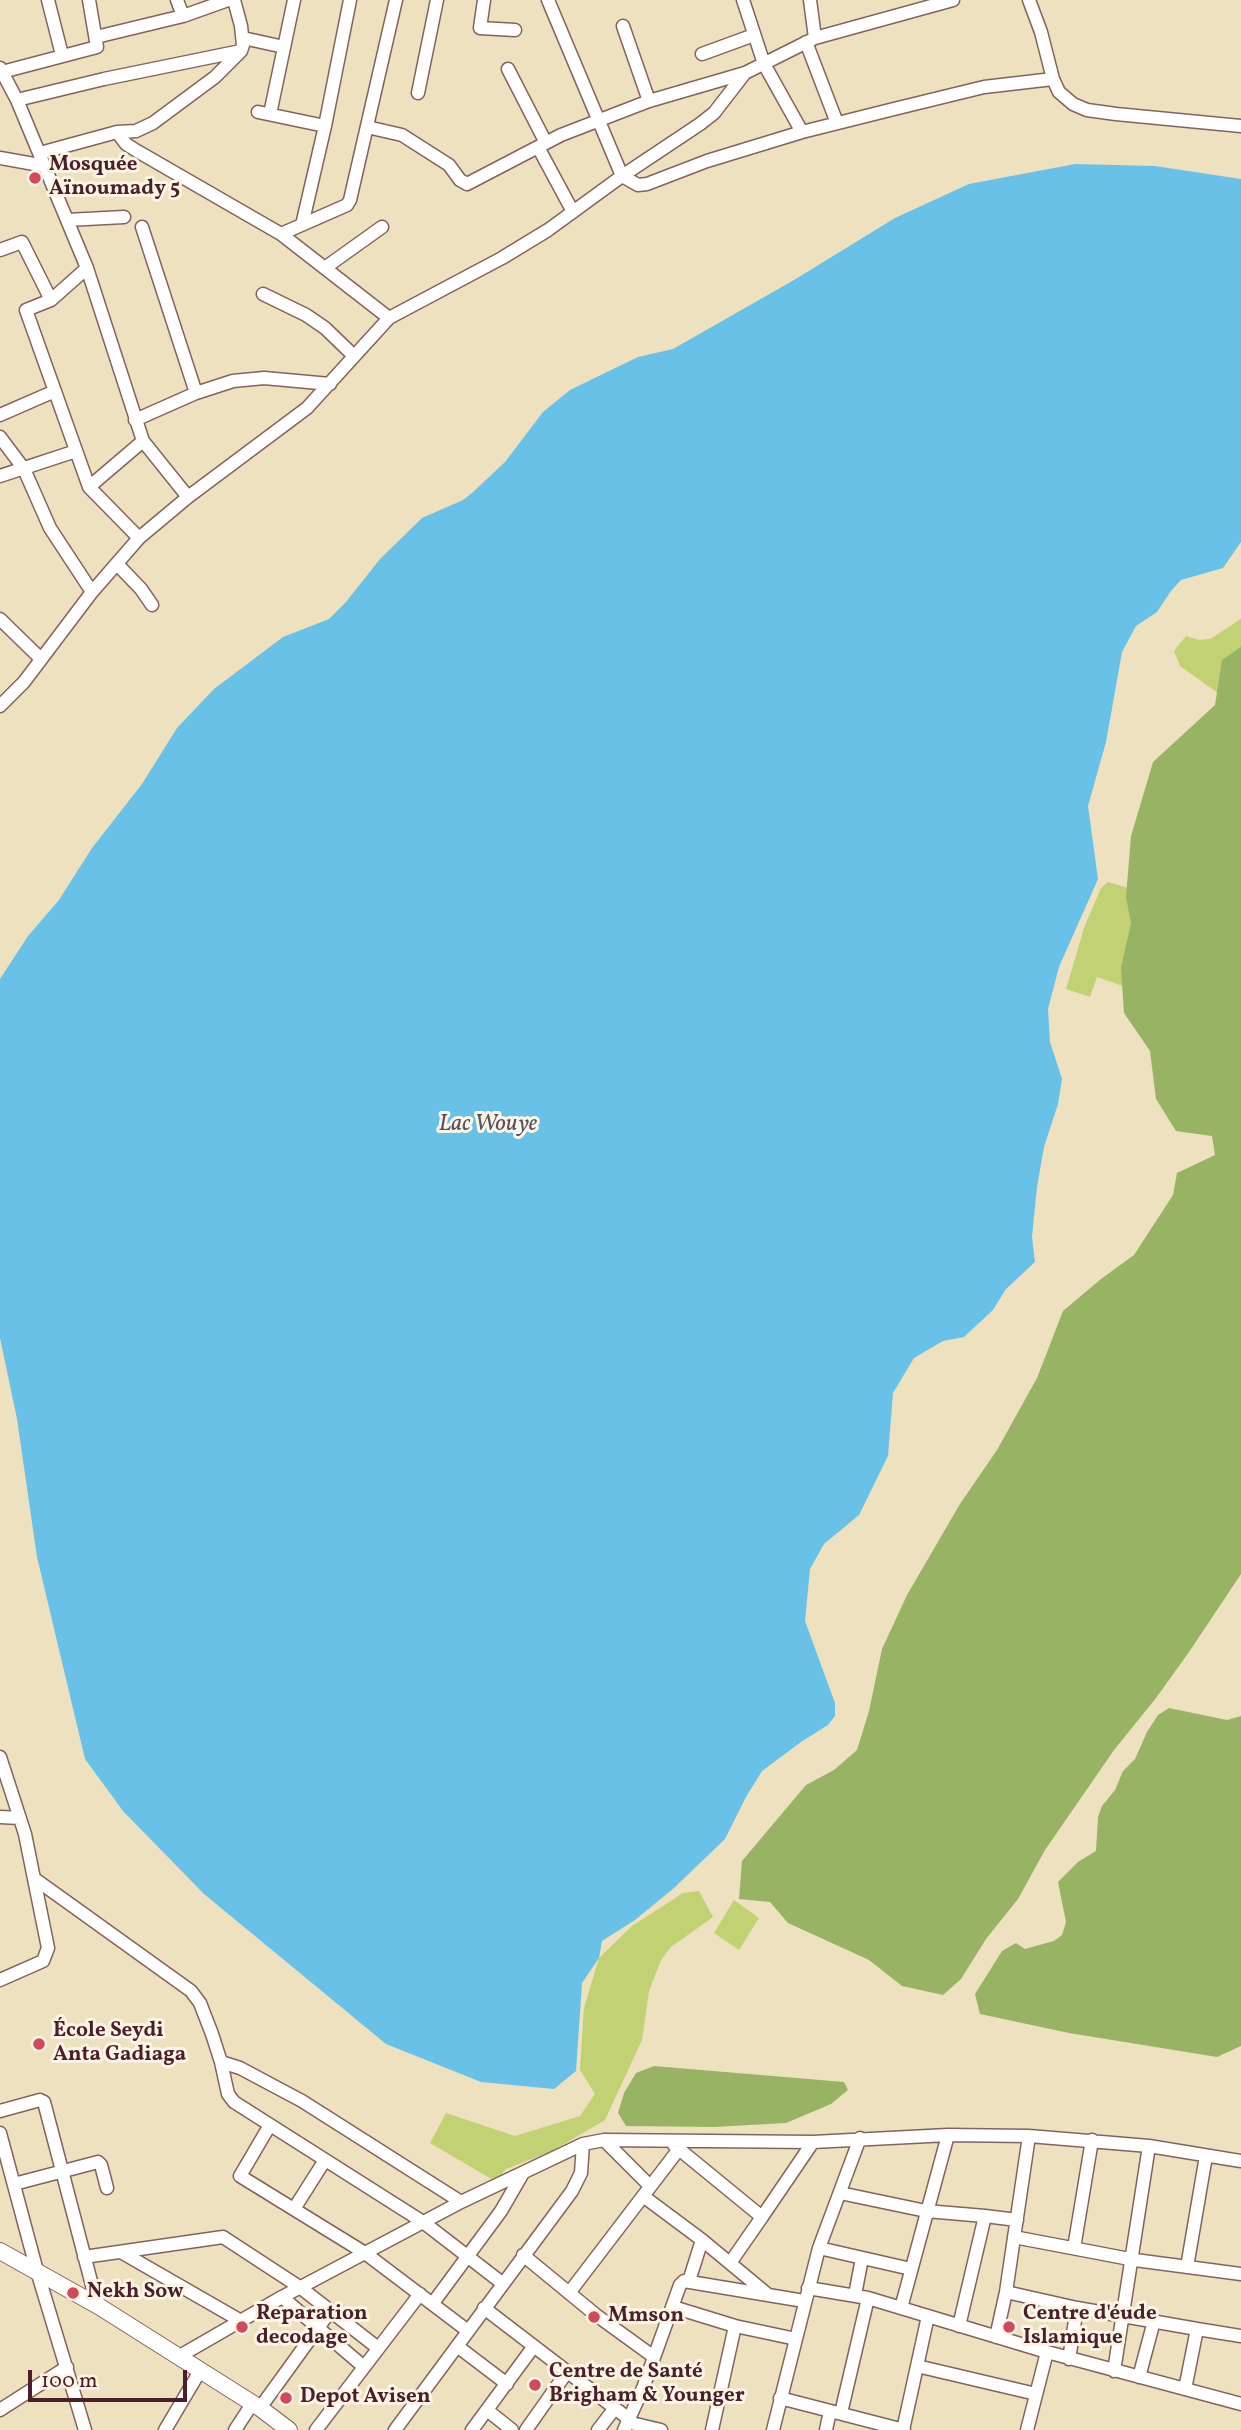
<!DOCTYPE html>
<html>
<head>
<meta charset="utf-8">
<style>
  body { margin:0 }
  #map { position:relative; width:1241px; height:2430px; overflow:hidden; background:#ede1c0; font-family:Vollkorn,serif }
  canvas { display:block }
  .scale { position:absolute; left:28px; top:2370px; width:159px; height:32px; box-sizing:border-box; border:4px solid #4a1f2b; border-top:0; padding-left:9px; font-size:21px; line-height:24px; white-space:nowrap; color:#4a1f2b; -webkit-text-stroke:5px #fcf5e5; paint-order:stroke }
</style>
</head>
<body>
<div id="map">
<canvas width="1241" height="2430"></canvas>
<div class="scale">100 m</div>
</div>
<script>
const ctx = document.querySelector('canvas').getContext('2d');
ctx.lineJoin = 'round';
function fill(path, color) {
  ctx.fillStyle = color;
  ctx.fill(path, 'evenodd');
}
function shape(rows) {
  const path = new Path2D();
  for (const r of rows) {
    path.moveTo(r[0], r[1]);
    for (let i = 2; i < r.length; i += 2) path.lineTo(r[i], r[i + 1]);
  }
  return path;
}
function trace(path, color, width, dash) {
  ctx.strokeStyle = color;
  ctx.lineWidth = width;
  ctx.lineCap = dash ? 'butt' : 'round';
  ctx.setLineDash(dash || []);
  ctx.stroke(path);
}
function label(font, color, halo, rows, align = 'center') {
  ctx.font = font + ' Vollkorn,serif';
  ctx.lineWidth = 6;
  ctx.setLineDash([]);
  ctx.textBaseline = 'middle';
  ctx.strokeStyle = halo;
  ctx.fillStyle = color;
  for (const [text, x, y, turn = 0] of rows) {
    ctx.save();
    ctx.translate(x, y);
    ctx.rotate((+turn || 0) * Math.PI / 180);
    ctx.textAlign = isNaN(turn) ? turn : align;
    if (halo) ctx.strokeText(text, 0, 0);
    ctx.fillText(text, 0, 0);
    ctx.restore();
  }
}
fill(shape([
  [1241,619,1241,953,1129,988,1097,977,1090,997,1066,989,1084,928,1101,888,1108,882,1164,899,1239,708,1180,666,1174,651,1186,636,1199,640,1210,639],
  [699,1891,713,1917,671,1947,661,1960,649,1991,642,2040,605,2120,552,2151,506,2169,495,2181,430,2143,446,2113,515,2136,580,2116,595,2094,580,2070,584,2008,599,1958,632,1926,683,1893],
  [734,1900,759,1918,739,1950,714,1933]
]), '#c2d173');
fill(shape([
  [1241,647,1241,1574,1189,1652,1156,1698,1114,1750,1045,1850,1018,1899,986,1939,961,1979,943,1995,902,1986,869,1960,788,1923,770,1902,739,1899,742,1861,806,1785,834,1770,857,1750,869,1711,882,1649,907,1595,960,1504,997,1450,1037,1378,1063,1311,1101,1279,1134,1255,1173,1195,1177,1173,1215,1155,1212,1136,1176,1131,1156,1099,1150,1051,1124,1013,1121,968,1131,923,1126,897,1131,836,1153,762,1215,705,1222,660],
  [1169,1708,1227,1720,1241,1716,1241,2046,1217,2057,1069,2033,980,2014,975,1994,1002,1951,1016,1943,1025,1949,1054,1941,1062,1935,1066,1922,1058,1882,1078,1862,1096,1851,1098,1817,1102,1806,1115,1790,1123,1771,1135,1759,1147,1732,1158,1715],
  [654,2066,844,2082,848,2090,831,2104,786,2123,714,2127,626,2126,618,2113,624,2093,636,2073]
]), '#99b365');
fill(shape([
  [1075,164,1155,166,1241,179,1241,542,1223,568,1181,580,1171,591,1157,612,1136,626,1122,652,1106,742,1088,806,1098,879,1059,967,1048,1009,1050,1042,1062,1079,1058,1104,1044,1147,1037,1187,1032,1237,1035,1262,1006,1289,993,1310,964,1337,943,1341,914,1358,893,1393,888,1456,859,1515,824,1544,810,1569,805,1621,835,1703,835,1716,828,1725,801,1742,762,1771,746,1797,725,1839,674,1888,635,1920,602,1941,599,1958,582,1983,576,2071,554,2089,481,2082,386,2044,204,1894,123,1811,85,1759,37,1557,17,1419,0,1338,0,979,28,936,59,900,92,848,142,784,177,728,214,689,283,637,329,619,346,602,380,559,422,518,463,500,472,493,505,462,543,412,570,390,638,357,673,349,794,280,895,218,969,184]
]), '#6ac1e7');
const minor = shape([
  [48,0,62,55],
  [177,0,183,16],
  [484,0,480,28,515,30],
  [548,0,622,176,638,185,647,184,707,161,802,132,894,109,984,87,1053,79],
  [743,0,764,64,802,132],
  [810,0,815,38],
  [1029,0,1041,32,1053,79,1059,92,1073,104,1087,110,1116,114,1241,126],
  [623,26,649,101],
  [96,37,183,16,228,0],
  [243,38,284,47],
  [806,42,837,123],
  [702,54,754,35],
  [0,68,17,100,87,268,143,441,188,497],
  [508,69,546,143],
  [2,72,97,47,89,0],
  [418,93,437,0],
  [17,100,104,79,241,51],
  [258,112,325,126],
  [270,114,294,0],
  [367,127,402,135,449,165,460,180,467,184,561,135,649,101,745,73],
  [117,132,126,144,137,151,281,234,389,318],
  [538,147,573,212],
  [40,153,117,132,136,131,153,123,215,77,241,51,243,45,241,26,234,0],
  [0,158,45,166],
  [67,220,124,217],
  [302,225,325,126,350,0],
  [142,227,196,393],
  [281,234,347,205,350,200,396,0],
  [0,250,22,242,51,300],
  [326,267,382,227],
  [87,268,51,300,26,310,89,487,139,538],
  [263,294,306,315,325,328,354,356],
  [0,415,55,391],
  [135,420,196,393,233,381,264,378,330,384],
  [0,437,24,469,50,528,92,592],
  [0,476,76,451],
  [89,487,143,441],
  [117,564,141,589,152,605],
  [0,619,41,659],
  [0,706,24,682,92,592,139,538,188,497,307,408,389,318,502,258,548,230,622,176,700,124,714,113,745,73,815,38,953,0],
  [0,1757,25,1834,48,1948,43,1961,0,1980],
  [0,1817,20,1818],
  [35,1879,191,1991,200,2003,212,2034,221,2062,228,2094,234,2102,423,2222,502,2283],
  [221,2062,240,2068,302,2101,461,2202],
  [0,2111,40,2100,44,2102,93,2289,100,2307],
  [270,2125,240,2176,365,2253,468,2331],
  [0,2133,37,2271,85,2430],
  [604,2140,650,2186],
  [674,2145,762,2217,730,2263],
  [14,2184,98,2162,101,2165,107,2188],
  [840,2193,926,2211,985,2216],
  [643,2196,702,2240,766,2293],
  [294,2209,325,2160],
  [762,2217,813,2142],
  [1014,2237,1135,2260,1241,2274],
  [819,2248,911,2269],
  [1074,2248,1092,2140],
  [121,2252,241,2321],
  [523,2255,596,2315,654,2357],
  [84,2257,223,2237,301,2288,378,2348],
  [1187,2267,1206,2156],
  [689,2281,702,2240],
  [808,2288,868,2298,1047,2352,1027,2430],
  [1006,2292,1029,2136],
  [569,2293,679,2149],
  [855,2295,862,2258],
  [282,2297,364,2367],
  [433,2303,501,2211,523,2173],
  [673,2307,735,2326,796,2339],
  [484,2308,629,2419],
  [901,2308,948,2135],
  [1077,2308,1197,2329],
  [959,2326,985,2216,1017,2220],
  [996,2337,1006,2292,1077,2308,1069,2359],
  [457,2346,507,2384],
  [1047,2352,1241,2404],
  [178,2357,282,2297,461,2202,583,2144,604,2140,813,2142,948,2135,1029,2136,1149,2146,1241,2161],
  [917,2366,1036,2394],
  [1114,2371,1149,2146],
  [1139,2377,1154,2321],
  [1185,2389,1197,2329,1241,2336],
  [780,2398,904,2430],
  [260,2408,331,2310],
  [0,2410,67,2367],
  [487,2410,512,2430],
  [841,2413,868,2298],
  [627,2422,661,2430],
  [165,2430,200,2371],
  [235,2430,252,2404],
  [316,2430,420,2294],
  [395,2430,572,2191,581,2173,583,2144],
  [472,2430,534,2346],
  [526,2430,567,2372],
  [598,2430,615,2408],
  [624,2430,643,2388,680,2285,684,2281,804,2301],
  [712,2430,735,2326],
  [773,2430,819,2248,860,2138],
  [826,2430,830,2411],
  [903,2430,928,2316]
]);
const major = shape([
  [0,2251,100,2307,260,2408,289,2430]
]);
trace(minor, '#83635f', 15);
trace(major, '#83635f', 18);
trace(minor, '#fff', 12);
trace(major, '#fff', 16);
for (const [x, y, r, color] of [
  [35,178,7,"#d1495b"],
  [39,2044,7,"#d1495b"],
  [73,2293,7,"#d1495b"],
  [594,2317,7,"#d1495b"],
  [242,2327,7,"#d1495b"],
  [1009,2327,7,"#d1495b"],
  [535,2385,7,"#d1495b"],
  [286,2398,7,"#d1495b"]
]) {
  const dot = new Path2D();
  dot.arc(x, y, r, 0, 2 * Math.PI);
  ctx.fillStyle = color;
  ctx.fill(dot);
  trace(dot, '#fcf5e5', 2.5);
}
label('bold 21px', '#4a1f2b', '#fcf5e5', [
  ["Mosquée",49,166],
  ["Aïnoumady 5",49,190],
  ["École Seydi",53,2032],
  ["Anta Gadiaga",53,2056],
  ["Nekh Sow",87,2293],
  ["Reparation",256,2315],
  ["decodage",256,2339],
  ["Centre d'éude",1023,2315],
  ["Islamique",1023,2339],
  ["Mmson",608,2317],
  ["Centre de Santé",549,2373],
  ["Brigham & Younger",549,2397],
  ["Depot Avisen",300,2398]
], 'left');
label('italic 23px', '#545063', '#fcf5e5', [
  ["Lac Wouye",488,1126]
]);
</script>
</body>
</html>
